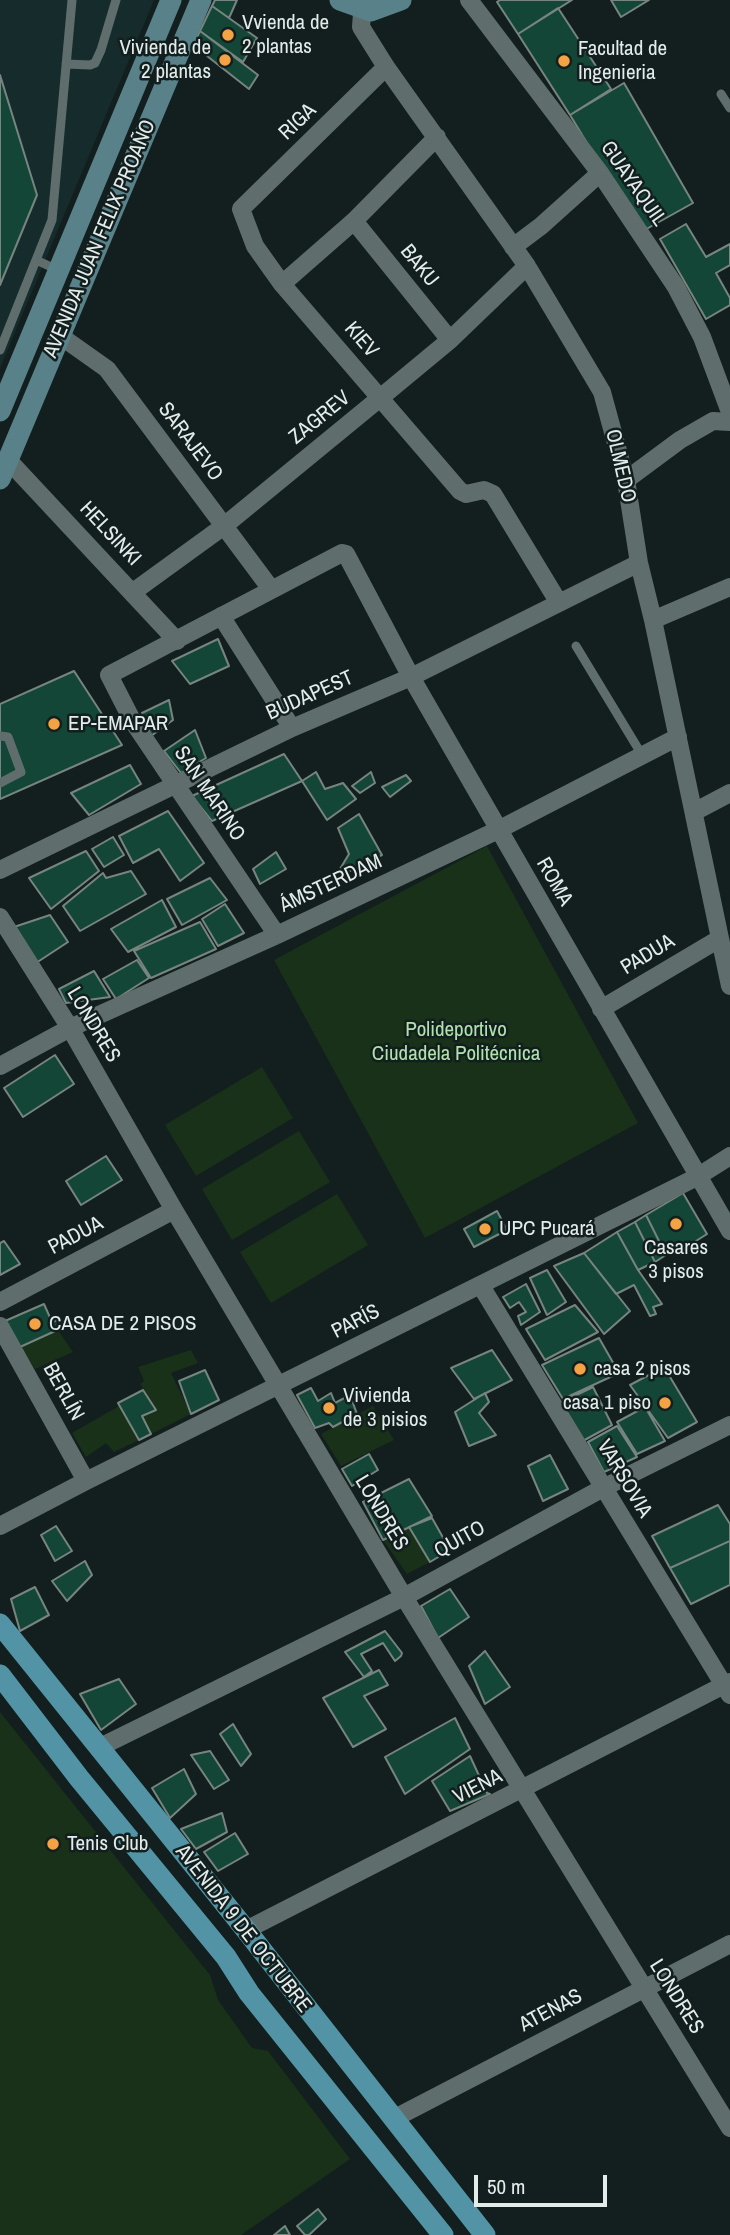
<!DOCTYPE html>
<html>
<head>
<meta charset="utf-8">
<style>
  body { margin:0 }
  #map { position:relative; width:730px; height:2235px; overflow:hidden; background:#121f1e; font-family:"Archivo Narrow",sans-serif }
  canvas { display:block }
  .scale { position:absolute; left:474px; top:2175px; width:133px; height:32px; box-sizing:border-box; border:4px solid #e3eceb; border-top:0; padding-left:9px; font-size:21px; line-height:24px; white-space:nowrap; color:#e3eceb; -webkit-text-stroke:5px #121f1e; paint-order:stroke }
</style>
</head>
<body>
<div id="map">
<canvas width="730" height="2235"></canvas>
<div class="scale">50 m</div>
</div>
<script>
const ctx = document.querySelector('canvas').getContext('2d');
ctx.lineJoin = 'round';
function fill(path, color) {
  ctx.fillStyle = color;
  ctx.fill(path, 'evenodd');
}
function shape(rows) {
  const path = new Path2D();
  for (const r of rows) {
    path.moveTo(r[0], r[1]);
    for (let i = 2; i < r.length; i += 2) path.lineTo(r[i], r[i + 1]);
  }
  return path;
}
function trace(path, color, width, dash) {
  ctx.strokeStyle = color;
  ctx.lineWidth = width;
  ctx.lineCap = dash ? 'butt' : 'round';
  ctx.setLineDash(dash || []);
  ctx.stroke(path);
}
function label(font, color, halo, rows, align = 'center') {
  ctx.font = font + ' "Archivo Narrow",sans-serif';
  ctx.lineWidth = 5;
  ctx.setLineDash([]);
  ctx.textBaseline = 'middle';
  ctx.strokeStyle = halo;
  ctx.fillStyle = color;
  for (const [text, x, y, turn = 0] of rows) {
    ctx.save();
    ctx.translate(x, y);
    ctx.rotate((+turn || 0) * Math.PI / 180);
    ctx.textAlign = isNaN(turn) ? turn : align;
    if (halo) ctx.strokeText(text, 0, 0);
    ctx.fillText(text, 0, 0);
    ctx.restore();
  }
}
fill(shape([
  [0,0,154,0,0,368]
]), '#162c2c');
fill(shape([
  [487,846,638,1123,425,1238,274,960],
  [262,1067,293,1118,196,1176,165,1125],
  [299,1131,330,1182,232,1240,202,1189],
  [337,1194,368,1245,271,1303,240,1252],
  [58,1330,73,1352,35,1369,20,1347],
  [191,1350,198,1363,171,1373,191,1414,151,1434,142,1416,156,1410,140,1384,144,1381,138,1367],
  [119,1406,139,1440,114,1452,106,1443,86,1457,72,1433],
  [373,1406,394,1440,341,1466,321,1434],
  [409,1527,430,1562,407,1574,383,1540],
  [0,1712,210,1975,218,2000,252,2048,268,2051,350,2159,241,2235,0,2235]
]), '#193118');
const building = shape([
  [215,0,237,0,229,18,212,6,215,0],
  [500,0,572,0,518,34,497,2,500,0],
  [611,0,649,0,621,17,611,0],
  [212,6,257,38,243,62,200,31,212,6],
  [558,8,611,89,570,115,518,34,558,8],
  [200,31,258,75,249,89,193,45,200,31],
  [0,75,37,195,0,285,0,75],
  [624,83,693,203,641,232,570,115,624,83],
  [686,224,706,257,730,244,730,265,716,273,730,298,730,305,706,319,660,239,686,224],
  [218,639,229,666,190,684,172,661,218,639],
  [74,671,122,745,0,799,0,704,74,671],
  [169,700,173,720,151,736,142,713,169,700],
  [195,730,206,758,181,773,164,751,195,730],
  [284,754,302,781,212,821,192,796,284,754],
  [130,765,141,784,89,815,71,793,130,765],
  [316,772,325,789,343,783,356,799,327,820,302,781,316,772],
  [371,772,375,783,360,793,352,786,371,772],
  [406,775,411,781,390,797,382,787,406,775],
  [168,811,204,863,180,881,159,849,133,863,119,836,168,811],
  [359,814,382,855,334,879,349,854,338,828,359,814],
  [113,837,124,855,104,867,92,849,113,837],
  [86,851,99,871,51,909,29,878,86,851],
  [276,852,286,869,260,884,253,869,276,852],
  [131,871,146,894,80,931,63,906,103,873,106,878,131,871],
  [210,878,227,900,182,925,167,899,210,878],
  [162,900,176,927,128,952,111,929,162,900],
  [225,904,244,933,218,946,202,919,225,904],
  [50,915,68,942,36,963,11,928,50,915],
  [200,922,216,949,151,978,134,951,200,922],
  [137,960,149,978,116,999,103,979,137,960],
  [94,971,110,997,66,1003,59,989,94,971],
  [55,1055,74,1084,23,1117,4,1088,55,1055],
  [106,1156,122,1180,81,1205,66,1181,106,1156],
  [683,1193,707,1234,685,1248,666,1255,646,1215,683,1193],
  [497,1211,507,1230,474,1247,464,1229,497,1211],
  [646,1215,666,1255,655,1262,635,1222,646,1215],
  [635,1222,655,1262,638,1270,617,1232,635,1222],
  [617,1232,638,1270,662,1304,653,1307,656,1314,650,1316,634,1285,616,1294,584,1253,617,1232],
  [4,1241,20,1264,0,1275,0,1243,4,1241],
  [584,1253,630,1311,604,1334,554,1266,584,1253],
  [547,1270,566,1302,547,1315,530,1278,547,1270],
  [526,1284,540,1312,521,1325,518,1316,526,1312,519,1302,510,1308,503,1297,526,1284],
  [44,1304,52,1322,60,1319,64,1327,20,1347,5,1321,44,1304],
  [575,1305,598,1332,545,1360,526,1329,575,1305],
  [599,1338,619,1373,563,1399,542,1365,599,1338],
  [492,1350,512,1380,474,1399,451,1368,492,1350],
  [664,1367,697,1422,668,1438,630,1385,664,1367],
  [205,1370,219,1400,191,1414,179,1381,205,1370],
  [593,1387,612,1425,581,1442,562,1402,593,1387],
  [311,1388,318,1401,331,1393,335,1403,350,1395,357,1414,333,1427,329,1423,315,1428,297,1395,311,1388],
  [143,1390,156,1410,142,1416,151,1434,139,1440,118,1403,143,1390],
  [485,1393,489,1402,479,1413,496,1435,469,1446,455,1412,485,1393],
  [645,1407,665,1441,637,1454,617,1422,645,1407],
  [617,1426,637,1457,604,1472,588,1442,617,1426],
  [369,1454,378,1470,352,1486,342,1469,369,1454],
  [550,1455,568,1489,543,1501,528,1466,550,1455],
  [409,1479,432,1516,383,1540,363,1502,409,1479],
  [718,1505,730,1524,730,1541,670,1568,652,1536,718,1505],
  [432,1518,450,1550,430,1562,409,1527,432,1518],
  [56,1526,72,1551,55,1561,41,1535,56,1526],
  [730,1541,730,1585,691,1604,670,1568,730,1541],
  [85,1561,92,1575,67,1601,52,1581,85,1561],
  [35,1587,49,1615,20,1631,11,1599,35,1587],
  [450,1589,469,1617,438,1638,421,1606,450,1589],
  [385,1631,402,1653,401,1656,395,1661,383,1643,361,1654,372,1671,364,1677,345,1652,385,1631],
  [485,1651,510,1687,485,1704,469,1666,485,1651],
  [379,1670,388,1685,364,1696,386,1729,353,1747,323,1698,379,1670],
  [119,1679,136,1704,101,1730,80,1694,119,1679],
  [455,1718,470,1749,405,1794,385,1757,455,1718],
  [233,1724,251,1754,241,1766,220,1734,233,1724],
  [210,1751,229,1780,214,1789,191,1755,210,1751],
  [470,1756,487,1793,490,1794,450,1811,432,1781,470,1756],
  [184,1769,196,1794,170,1818,152,1788,184,1769],
  [222,1813,227,1832,196,1849,181,1829,222,1813],
  [235,1833,248,1854,218,1871,204,1852,235,1833],
  [318,2209,326,2219,309,2235,305,2235,297,2226,318,2209],
  [285,2226,290,2235,274,2235,285,2226]
]);
fill(building, '#134636');
trace(building, '#77847f', 2);
trace(shape([
  [66,64,90,65,95,63,101,50,116,0],
  [721,94,730,108],
  [36,260,60,271],
  [0,350,52,220,72,0],
  [576,646,642,755],
  [0,736,8,737,21,772,0,783]
]), '#5f6e6d', 9);
trace(shape([
  [363,0,361,27,386,67,527,266,602,392,626,480,639,563,653,620,730,986],
  [469,0,600,173,676,287,702,337,730,412],
  [386,67,241,209,255,246,282,284,460,491,466,494,484,490,493,494,559,603],
  [354,221,450,340],
  [513,247,541,226,600,173],
  [282,284,354,221,437,137],
  [59,335,107,369,271,589],
  [8,460,177,641],
  [626,480,680,440,713,421,730,422],
  [133,592,224,526,380,398,450,340,527,266],
  [221,616,292,728],
  [653,620,730,587],
  [694,812,730,793],
  [0,870,292,728,411,677,639,563],
  [0,917,70,1028,174,1210,404,1597,730,2128],
  [277,935,132,720,109,675,342,553,346,554,411,677,730,1231],
  [601,1009,719,939],
  [0,1066,70,1028,277,935,498,830,678,737],
  [481,1286,730,1695],
  [0,1302,174,1210],
  [0,1326,86,1481],
  [0,1526,86,1481,697,1177,730,1156],
  [98,1748,404,1597,603,1488,730,1425],
  [246,1930,730,1682],
  [393,2119,730,1944]
]), '#5f6e6d', 18);
trace(shape([
  [340,0,371,11,401,0],
  [0,411,171,0],
  [0,479,201,0]
]), '#588189', 21);
trace(shape([
  [0,1624,246,1930,485,2235],
  [0,1675,79,1778,226,1957,249,1993,443,2235]
]), '#5294a5', 21);
for (const [x, y, r, color] of [
  [228,35,7,"#f4a344"],
  [225,60,7,"#f4a344"],
  [564,61,7,"#f4a344"],
  [54,724,7,"#f4a344"],
  [676,1224,7,"#f4a344"],
  [485,1229,7,"#f4a344"],
  [35,1324,7,"#f4a344"],
  [580,1369,7,"#f4a344"],
  [665,1403,7,"#f4a344"],
  [329,1408,7,"#f4a344"],
  [53,1844,7,"#f4a344"]
]) {
  const dot = new Path2D();
  dot.arc(x, y, r, 0, 2 * Math.PI);
  ctx.fillStyle = color;
  ctx.fill(dot);
  trace(dot, '#121f1e', 2.5);
}
label('21px', '#e3eceb', '#121f1e', [
  ["Vvienda de",242,23],
  ["2 plantas",242,47],
  ["Vivienda de",211,48,"right"],
  ["2 plantas",211,72,"right"],
  ["Facultad de",578,49],
  ["Ingenieria",578,73],
  ["EP-EMAPAR",68,724],
  ["UPC Pucará",499,1229],
  ["Casares",676,1248,"center"],
  ["3 pisos",676,1272,"center"],
  ["CASA DE 2 PISOS",49,1324],
  ["casa 2 pisos",594,1369],
  ["Vivienda",343,1396],
  ["de 3 pisios",343,1420],
  ["casa 1 piso",651,1403,"right"],
  ["Tenis Club",67,1844]
], 'left');
label('21px', '#e3eceb', '#121f1e', [
  ["RIGA",298,122,-44],
  ["GUAYAQUIL",633,184,55],
  ["AVENIDA JUAN FELIX PROAÑO",100,239,-67],
  ["BAKU",419,266,51],
  ["KIEV",361,340,49],
  ["ZAGREV",320,418,-39],
  ["SARAJEVO",190,442,53],
  ["OLMEDO",620,466,77],
  ["HELSINKI",110,534,47],
  ["BUDAPEST",310,696,-24],
  ["SAN MARINO",209,794,56],
  ["ROMA",554,882,60],
  ["ÁMSTERDAM",331,884,-25],
  ["PADUA",648,955,-31],
  ["LONDRES",93,1025,59],
  ["PADUA",76,1236,-28],
  ["PARÍS",356,1322,-27],
  ["BERLÍN",63,1392,61],
  ["VARSOVIA",624,1479,59],
  ["LONDRES",381,1513,59],
  ["QUITO",460,1540,-29],
  ["VIENA",478,1787,-27],
  ["AVENIDA 9 DE OCTUBRE",243,1929,52],
  ["LONDRES",676,1997,58],
  ["ATENAS",551,2011,-28]
]);
label('21px', '#b0e3ac', '#121f1e', [
  ["Polideportivo",456,1030],
  ["Ciudadela Politécnica",456,1054]
]);
</script>
</body>
</html>
